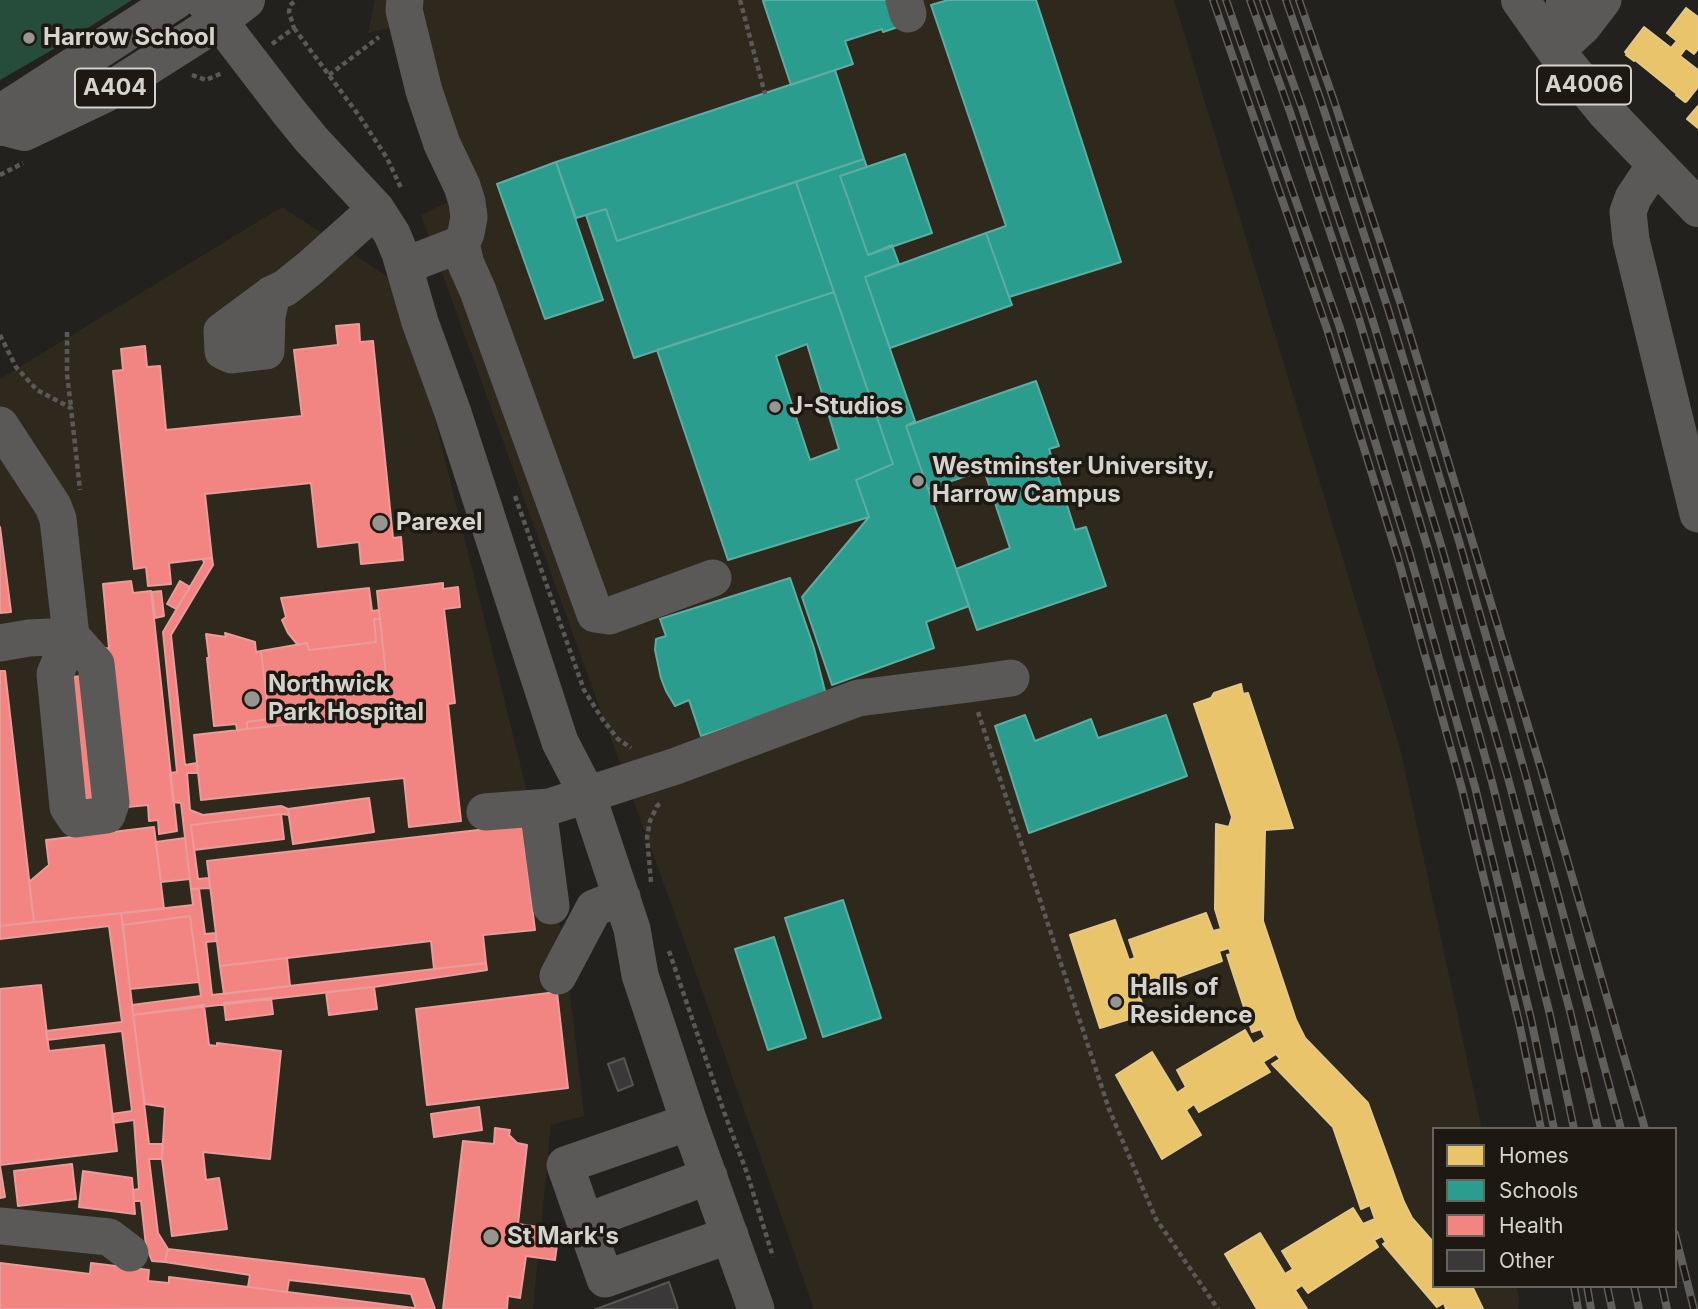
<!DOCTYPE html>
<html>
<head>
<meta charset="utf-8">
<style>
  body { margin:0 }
  #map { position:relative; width:1698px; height:1309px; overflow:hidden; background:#23211e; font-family:Inter,sans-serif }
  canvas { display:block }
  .legend { position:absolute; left:1432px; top:1127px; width:245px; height:161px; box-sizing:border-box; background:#1d1912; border:2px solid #67635d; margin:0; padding:9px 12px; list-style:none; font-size:21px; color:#d5d3ce }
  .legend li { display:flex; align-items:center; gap:14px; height:35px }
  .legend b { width:35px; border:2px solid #67635d }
</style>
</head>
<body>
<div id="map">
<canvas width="1698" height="1309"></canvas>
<ul class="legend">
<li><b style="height:19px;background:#e9c46a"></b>Homes</li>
<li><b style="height:19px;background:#2a9d8f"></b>Schools</li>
<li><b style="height:19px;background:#f28482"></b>Health</li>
<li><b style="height:19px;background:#3a3838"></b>Other</li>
</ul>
</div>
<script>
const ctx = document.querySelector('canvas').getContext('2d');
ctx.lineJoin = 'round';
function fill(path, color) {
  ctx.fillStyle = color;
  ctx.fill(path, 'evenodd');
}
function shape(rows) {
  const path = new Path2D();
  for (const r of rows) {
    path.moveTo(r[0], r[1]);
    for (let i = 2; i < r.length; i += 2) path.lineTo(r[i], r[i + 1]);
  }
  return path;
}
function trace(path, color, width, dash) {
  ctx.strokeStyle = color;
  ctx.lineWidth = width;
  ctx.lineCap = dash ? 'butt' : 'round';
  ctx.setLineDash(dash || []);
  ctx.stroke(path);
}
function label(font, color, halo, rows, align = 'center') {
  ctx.font = font + ' Inter,sans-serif';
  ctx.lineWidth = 7;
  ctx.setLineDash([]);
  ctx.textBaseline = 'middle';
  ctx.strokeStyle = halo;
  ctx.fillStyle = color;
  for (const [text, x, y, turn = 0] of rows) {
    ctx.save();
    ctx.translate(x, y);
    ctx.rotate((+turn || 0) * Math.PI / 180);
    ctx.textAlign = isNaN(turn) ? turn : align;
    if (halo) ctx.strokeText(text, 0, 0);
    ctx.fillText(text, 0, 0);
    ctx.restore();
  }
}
fill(shape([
  [375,0,1174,0,1400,748,1482,1129,1434,1129,1434,1286,1516,1286,1519,1298,1518,1309,814,1309,691,959,421,215,472,190,417,21,368,33],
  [282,207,402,286,564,941,584,1116,551,1125,533,1309,0,1309,0,379]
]), '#2f291d');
fill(shape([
  [0,0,132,0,64,43,0,80]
]), '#264d3c');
const homes = shape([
  [1686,8,1698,17,1698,49,1694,54,1686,48,1680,56,1698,70,1698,87,1687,101,1685,102,1676,95,1677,94,1635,60,1634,61,1626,55,1627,54,1625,52,1644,27,1671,48,1677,41,1667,33,1686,8],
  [1698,106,1698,128,1687,119,1698,106],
  [1241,684,1243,694,1248,693,1293,828,1265,830,1263,921,1296,1020,1305,1038,1368,1103,1404,1202,1412,1218,1434,1243,1434,1286,1472,1286,1483,1309,1446,1309,1444,1303,1437,1307,1383,1244,1386,1242,1382,1236,1374,1240,1378,1247,1308,1293,1302,1285,1295,1290,1307,1309,1257,1309,1225,1254,1260,1233,1285,1274,1293,1269,1282,1251,1353,1208,1363,1224,1375,1219,1370,1205,1361,1209,1333,1127,1272,1064,1280,1059,1276,1054,1263,1062,1270,1072,1199,1112,1194,1104,1186,1110,1201,1135,1162,1159,1116,1075,1152,1052,1177,1093,1186,1087,1177,1070,1245,1030,1253,1044,1265,1037,1261,1029,1252,1032,1227,955,1231,954,1229,948,1219,951,1222,961,1145,989,1141,975,1133,978,1146,1014,1100,1028,1070,935,1115,920,1129,960,1135,958,1129,940,1206,913,1213,931,1221,929,1215,909,1216,824,1229,827,1232,817,1194,704,1211,698,1214,693,1241,684]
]);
fill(homes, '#e9c46a');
trace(homes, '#e3c888', 2);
const schools = shape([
  [766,0,892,0,901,26,883,32,882,29,845,41,853,64,791,85,763,1,766,0],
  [948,0,1036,0,1121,262,1009,297,986,233,1006,226,931,5,948,0],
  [835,70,864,159,617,241,606,209,576,218,556,162,835,70],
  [905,154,932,233,868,255,840,176,905,154],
  [864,159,867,167,840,176,868,255,892,245,899,264,865,277,915,421,906,426,969,606,926,622,934,648,832,685,802,597,869,517,856,480,893,464,796,182,864,159],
  [556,162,603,300,545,319,497,184,556,162],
  [796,182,834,292,634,358,586,215,606,209,617,241,796,182],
  [986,233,1012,305,890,348,865,277,986,233],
  [834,292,893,464,856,480,869,517,728,560,657,350,834,292],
  [807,344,839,449,810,460,776,356,807,344],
  [1036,381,1059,446,1049,449,1075,530,1086,527,1106,586,977,630,956,569,1010,548,984,470,928,489,906,426,1036,381],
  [790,578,814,648,826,695,701,736,689,700,675,706,666,691,661,678,655,650,656,639,666,636,660,619,790,578],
  [1025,715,1035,741,1091,719,1098,738,1166,715,1187,776,1029,833,995,726,1025,715],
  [843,900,881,1018,823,1037,785,918,843,900],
  [774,937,806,1038,768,1050,735,949,774,937]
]);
fill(schools, '#2a9d8f');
trace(schools, '#5dada2', 2);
const health = shape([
  [359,324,360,342,373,341,393,538,401,537,403,560,361,564,359,542,318,547,311,483,205,494,212,558,169,563,171,584,148,586,146,567,134,569,113,371,123,370,121,349,145,346,147,367,160,366,166,430,302,416,294,350,338,345,336,326,359,324],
  [0,527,11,612,0,613,0,527],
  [212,558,213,565,171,635,185,765,197,763,198,773,187,773,190,810,203,815,281,806,288,809,289,815,281,814,191,825,198,879,209,878,210,888,191,889,181,803,173,802,170,773,177,772,163,632,204,563,203,559,212,558],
  [131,581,133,593,151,591,177,831,159,834,158,820,149,821,148,805,117,808,100,649,109,648,103,584,131,581],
  [180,581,190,587,176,609,167,604,180,581],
  [443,583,443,589,458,587,460,607,444,609,455,703,448,704,461,821,409,827,404,778,201,800,194,735,390,713,377,591,443,583],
  [369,588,372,611,379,610,380,619,374,619,376,642,309,650,307,643,298,645,288,633,282,620,286,617,281,598,369,588],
  [161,591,164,616,155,618,152,592,161,591],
  [374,619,380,619,390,713,247,729,247,722,269,719,261,651,307,643,309,650,376,642,374,619],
  [225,633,255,642,256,652,261,651,269,719,247,722,247,729,237,730,236,724,214,726,207,658,209,658,206,634,226,637,225,633],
  [0,671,5,671,34,922,0,926,0,671],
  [83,676,97,804,84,805,70,677,83,676],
  [369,798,374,832,293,844,288,809,369,798],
  [281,814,284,839,194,850,191,825,281,814],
  [522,825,535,930,483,935,486,963,434,969,431,941,220,966,207,861,522,825],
  [154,827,164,909,34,922,29,882,49,865,46,840,154,827],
  [185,838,190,879,161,882,156,842,185,838],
  [191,889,199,889,205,934,216,933,216,941,206,942,212,995,486,963,487,970,374,987,133,1015,132,1005,201,996,190,916,123,925,121,913,193,905,191,889],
  [121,913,149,1144,162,1144,162,1159,149,1159,158,1233,168,1249,165,1262,152,1261,146,1246,141,1201,134,1201,133,1190,139,1189,134,1120,113,1123,112,1114,132,1111,122,1031,47,1040,46,1031,122,1022,109,926,0,939,0,926,121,913],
  [190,916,199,982,130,989,123,925,190,916],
  [287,958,290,986,224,994,220,966,287,958],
  [41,985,49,1051,104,1045,117,1151,0,1165,0,989,41,985],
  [374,987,377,1009,329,1015,326,992,374,987],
  [557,992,568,1088,427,1105,416,1009,557,992],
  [271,998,273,1014,226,1020,224,1003,271,998],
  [204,1005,209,1045,217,1046,217,1043,281,1051,270,1159,203,1152,206,1180,219,1178,227,1229,172,1236,162,1159,165,1107,145,1104,133,1015,204,1005],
  [479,1107,482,1130,434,1137,431,1114,479,1107],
  [495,1128,510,1130,509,1135,517,1143,527,1145,518,1224,559,1230,555,1260,526,1256,520,1298,508,1296,507,1309,443,1309,463,1141,494,1144,495,1128],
  [72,1164,76,1199,18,1206,14,1171,72,1164],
  [0,1166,5,1197,0,1198,0,1166],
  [83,1171,132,1178,135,1214,79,1207,83,1171],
  [168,1249,424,1279,435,1309,416,1309,411,1294,289,1280,287,1292,248,1287,250,1275,165,1262,168,1249],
  [0,1263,90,1274,91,1263,149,1270,148,1281,169,1283,169,1277,414,1308,0,1309,0,1263]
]);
fill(health, '#f28482');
trace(health, '#e99c99', 2);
const building = shape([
  [624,1058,633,1085,618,1091,608,1064,624,1058],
  [669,1282,678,1309,595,1309,599,1308,669,1282]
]);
fill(building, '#3a3838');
trace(building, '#585555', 2);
trace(shape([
  [740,0,765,94],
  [290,5,297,0],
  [294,28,360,117,387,158,402,190],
  [272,44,294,28,289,12,290,5],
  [192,75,206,80,222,73],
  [329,75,379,37],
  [0,175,23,163],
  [67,332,67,374,71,407],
  [0,335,16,367,37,390,71,408,80,490],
  [515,496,584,690,603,720,618,739,631,748],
  [978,712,1109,1109,1156,1219,1218,1309],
  [651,882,647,837,650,821,657,806,661,803],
  [669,951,724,1112,747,1173,773,1257]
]), '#5a5957', 4.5, [5, 3.5]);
trace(shape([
  [203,0,289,112,311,139,376,209,392,234,400,253,420,322,452,410,560,742,587,794,632,929,640,975,689,1122,756,1309],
  [904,0,908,14],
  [1556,51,1583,26,1603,0],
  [1556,51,1565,0],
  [1655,165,1633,198,1628,212,1631,240,1698,514],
  [461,244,466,264,478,291,595,614,609,616,713,578],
  [404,266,461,244,466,233,469,217,467,202,462,186,442,144,424,91,404,10,405,0],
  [272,294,267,316,266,351,232,355,223,351,222,331,272,294,285,288,310,268,376,209],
  [0,425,53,506,58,519,71,636,55,674,68,807,76,819,107,815,111,803,96,664,71,636,29,638,0,643],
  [538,808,551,906],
  [485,812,549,807,676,766,858,698,969,684,1011,678],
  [558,976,594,908,622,897],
  [689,1122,565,1165,605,1279,730,1235],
  [585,1222,709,1176],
  [0,1226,109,1237,130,1253]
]), '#5a5958', 37);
trace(shape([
  [1520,0,1556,51,1605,111,1698,208],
  [2,126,24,132,106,93,219,21,246,0],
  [0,127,12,106,176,0]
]), '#5b5957', 38);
const rail = shape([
  [1213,0,1327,329,1398,558,1462,789,1519,1022,1541,1129],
  [1226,0,1339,325,1410,555,1475,787,1531,1019,1554,1129],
  [1250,0,1290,112,1359,319,1428,549,1492,782,1550,1015,1574,1129],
  [1263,0,1302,108,1371,315,1441,545,1508,778,1570,1011,1598,1129],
  [1286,0,1321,101,1388,309,1459,541,1525,773,1621,1129],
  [1299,0,1333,98,1401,305,1541,769,1645,1129],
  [1675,1234,1694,1309],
  [1574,1286,1578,1309],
  [1587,1286,1591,1309],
  [1607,1286,1612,1309],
  [1634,1286,1639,1309],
  [1662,1286,1667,1309]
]);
trace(rail, '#605f5d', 8);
trace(rail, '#1d1912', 5, [16]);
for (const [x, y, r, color] of [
  [29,38,7,"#979590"],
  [775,407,7,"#979590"],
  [918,481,7,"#979590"],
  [380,523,9,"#979590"],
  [252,699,9,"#979590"],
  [1116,1002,7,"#979590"],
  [491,1237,9,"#979590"]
]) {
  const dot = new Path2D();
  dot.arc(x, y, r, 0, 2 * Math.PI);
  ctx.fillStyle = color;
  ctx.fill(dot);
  trace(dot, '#1d1912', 2.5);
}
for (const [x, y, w] of [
  [1584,85,94],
  [115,88,80]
]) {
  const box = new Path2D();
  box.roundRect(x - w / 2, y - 19.5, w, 39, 5);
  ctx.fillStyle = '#1d1912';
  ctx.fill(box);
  trace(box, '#d5d3ce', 2);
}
label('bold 23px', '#d5d3ce', null, [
  ["A4006",1584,85],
  ["A404",115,88]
]);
label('bold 24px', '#d5d3ce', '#1d1912', [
  ["Harrow School",43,38],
  ["J-Studios",789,407],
  ["Westminster University,",932,467],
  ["Harrow Campus",932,495],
  ["Parexel",396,523],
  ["Northwick",268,685],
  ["Park Hospital",268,713],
  ["Halls of",1130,988],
  ["Residence",1130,1016],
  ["St Mark's",507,1237]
], 'left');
</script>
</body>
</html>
